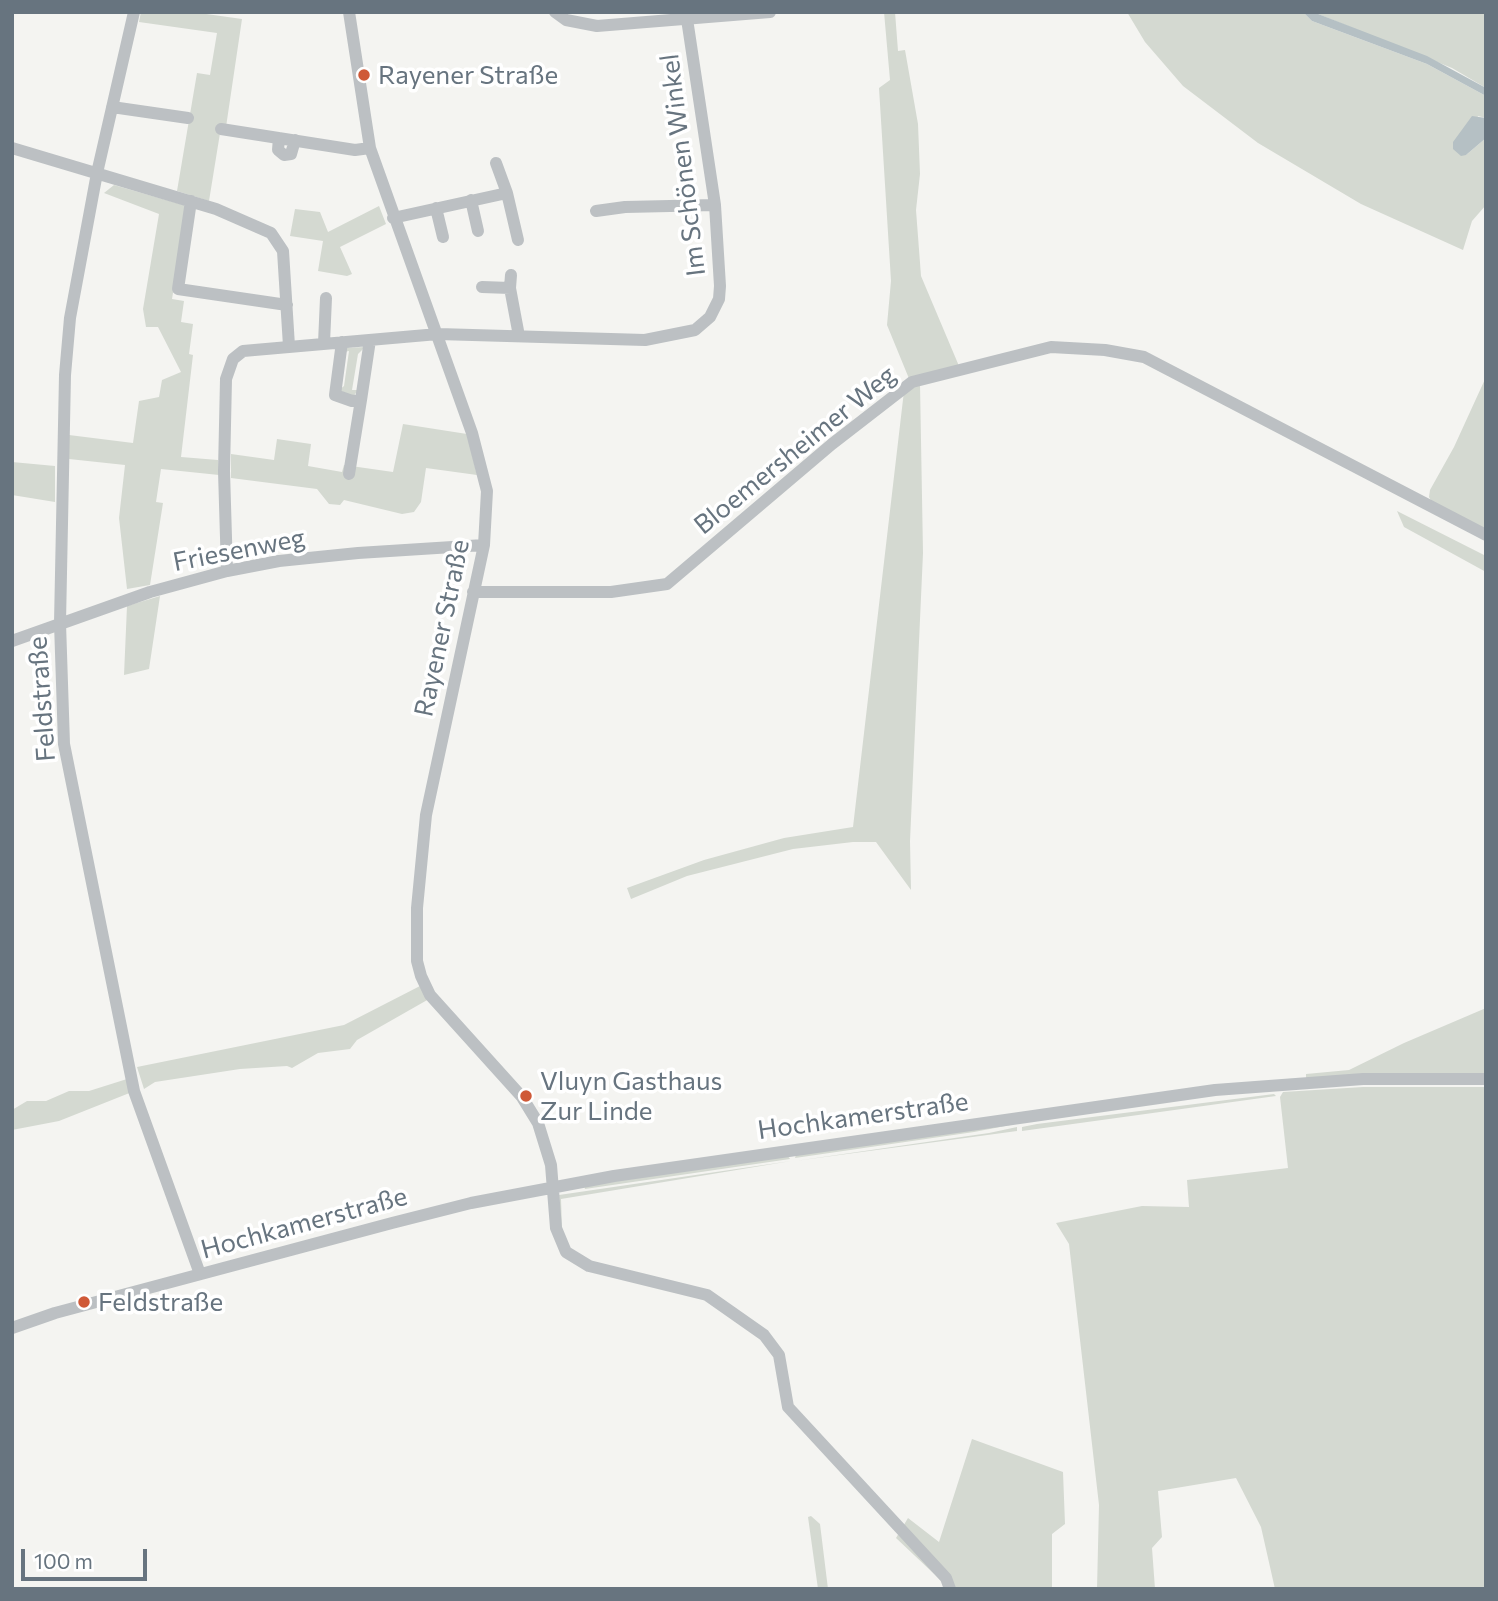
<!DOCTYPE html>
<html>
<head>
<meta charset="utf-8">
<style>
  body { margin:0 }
  #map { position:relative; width:1498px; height:1601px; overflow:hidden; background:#f4f4f1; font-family:Commissioner,sans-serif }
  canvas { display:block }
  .frame { position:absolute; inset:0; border:14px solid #67747f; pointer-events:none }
  .scale { position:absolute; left:21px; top:1549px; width:126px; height:32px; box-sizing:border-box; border:4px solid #67747f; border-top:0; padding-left:9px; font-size:21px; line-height:24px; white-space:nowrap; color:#67747f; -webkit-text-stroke:5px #fff; paint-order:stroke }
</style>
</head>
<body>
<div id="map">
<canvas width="1498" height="1601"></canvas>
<div class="frame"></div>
<div class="scale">100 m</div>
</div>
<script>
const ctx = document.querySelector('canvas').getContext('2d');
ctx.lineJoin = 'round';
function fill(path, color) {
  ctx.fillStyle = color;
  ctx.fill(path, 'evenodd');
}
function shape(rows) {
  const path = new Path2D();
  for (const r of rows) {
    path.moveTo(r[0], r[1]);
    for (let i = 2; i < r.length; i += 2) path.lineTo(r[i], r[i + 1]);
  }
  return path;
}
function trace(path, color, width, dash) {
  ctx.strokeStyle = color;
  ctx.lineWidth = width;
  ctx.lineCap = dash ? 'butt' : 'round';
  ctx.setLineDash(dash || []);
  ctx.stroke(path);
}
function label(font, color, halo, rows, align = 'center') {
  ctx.font = font + ' Commissioner,sans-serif';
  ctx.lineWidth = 7;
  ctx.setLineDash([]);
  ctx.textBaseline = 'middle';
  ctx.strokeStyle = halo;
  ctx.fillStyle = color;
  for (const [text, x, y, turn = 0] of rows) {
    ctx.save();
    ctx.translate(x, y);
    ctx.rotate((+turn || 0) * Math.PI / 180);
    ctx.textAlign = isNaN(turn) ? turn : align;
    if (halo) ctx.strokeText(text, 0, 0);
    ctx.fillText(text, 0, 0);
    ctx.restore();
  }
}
fill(shape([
  [141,12,192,12,242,19,226,127,221,127,209,201,177,191,197,73,210,75,217,33,139,22],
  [884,12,895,12,898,51,905,50,918,124,920,174,916,210,921,276,959,366,910,381,887,325,891,281,879,88,890,80],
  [1127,12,1303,12,1312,21,1427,64,1486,96,1486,118,1478,116,1466,155,1486,138,1486,205,1472,221,1463,250,1361,204,1258,143,1183,86,1145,42],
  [1313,12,1486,12,1486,88,1452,68],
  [114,185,187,206,172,299,184,301,181,322,193,324,189,354,193,355,181,457,218,460,219,475,161,469,156,502,163,503,150,585,127,589,119,518,125,465,69,459,69,435,133,443,139,401,159,397,162,380,181,372,158,327,146,327,143,309,159,214,104,193],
  [379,206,386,224,340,247,352,274,347,276,318,271,323,241,290,236,295,209,320,212,328,232],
  [365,347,358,354,352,390,358,390,353,397,339,390,344,386,349,351,344,352,344,348],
  [1486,377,1486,533,1434,506,1429,497,1430,490,1454,447],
  [920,384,923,553,910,841,911,890,876,842,853,842,793,849,687,876,631,899,627,888,704,860,784,838,853,827,904,391],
  [403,424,467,434,477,475,426,468,421,502,414,512,402,514,344,500,340,505,329,504,317,489,231,478,231,454,274,460,277,439,311,444,308,466,342,472,344,465,393,472],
  [12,462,55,466,55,502,12,495],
  [1397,511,1486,556,1486,572,1404,527],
  [160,596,149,669,124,675,127,606],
  [420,986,429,999,357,1040,350,1049,318,1053,292,1068,287,1066,240,1069,155,1082,144,1089,137,1067,344,1025],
  [1486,1008,1486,1074,1306,1078,1306,1074,1349,1070,1404,1043],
  [127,1079,132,1092,59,1121,12,1130,12,1110,27,1101,46,1101,69,1091,89,1091],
  [1363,1087,1486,1087,1486,1589,1275,1589,1261,1527,1236,1478,1158,1491,1162,1537,1152,1548,1155,1589,1097,1589,1099,1505,1069,1244,1056,1223,1142,1206,1189,1207,1187,1180,1288,1168,1280,1097,1283,1092],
  [1274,1094,1276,1096,1022,1131,1022,1127,1037,1124],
  [1016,1124,974,1132,795,1158,796,1155],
  [1017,1127,1017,1131,795,1161,989,1133],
  [788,1156,790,1159,585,1189,584,1185],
  [791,1161,561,1199,562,1229,569,1247,583,1259,617,1268,578,1259,569,1251,561,1235,559,1195],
  [972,1439,1063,1472,1065,1524,1052,1534,1052,1589,950,1589,896,1538,908,1518,939,1542],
  [811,1516,820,1524,828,1589,818,1589,808,1517]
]), '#d4d9d1');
fill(shape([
  [1303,12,1313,12,1427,56,1486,88,1486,96,1427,64,1312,21],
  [1472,116,1486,118,1486,138,1466,155,1461,156,1453,149,1453,142]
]), '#b5c0c4');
trace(shape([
  [134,12,97,173,70,318,65,375,60,623,64,744,134,1091,200,1274],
  [349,12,370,148,472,433,487,491,484,545,426,815,417,908,417,961,421,976,430,995,522,1097,538,1123,551,1165,556,1228,566,1252,589,1266,707,1295,764,1335,779,1355,788,1407,946,1578,950,1589],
  [555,12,566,20,597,26,770,12],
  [112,107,188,118],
  [221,129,355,150,370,148],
  [279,138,278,150,284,155,291,154,295,140],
  [12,148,216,209,271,233,283,251,289,346],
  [496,163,507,193],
  [471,200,478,231],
  [191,201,178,289,287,305],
  [436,208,443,237],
  [596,211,625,207,715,205],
  [393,218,507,193,518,240],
  [511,275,510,288,519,336],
  [482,287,510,288],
  [342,342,335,395,352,401,361,400,370,340],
  [324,343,326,298],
  [349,474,361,400],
  [227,571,224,471,226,379,233,359,243,351,438,334,645,340,695,330,710,317,719,299,720,286,715,205,687,19],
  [473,592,611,592,667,584,832,444,912,382,1051,347,1105,350,1144,357,1486,535],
  [12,641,150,592,227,571,279,561,358,553,484,545],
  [12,1328,55,1313,392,1223,471,1203,614,1176,1215,1090,1363,1079,1486,1079]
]), '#bcc0c3', 12);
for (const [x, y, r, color] of [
  [364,75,7,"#cf5937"],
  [526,1096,7,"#cf5937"],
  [84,1302,7,"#cf5937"]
]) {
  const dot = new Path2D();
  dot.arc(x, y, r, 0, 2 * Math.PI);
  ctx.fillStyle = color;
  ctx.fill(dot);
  trace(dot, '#fff', 2.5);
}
label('26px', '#67747f', '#fff', [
  ["Rayener Straße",378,75],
  ["Vluyn Gasthaus",540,1081],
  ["Zur Linde",540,1111],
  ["Feldstraße",98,1302]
], 'left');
label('26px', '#67747f', '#fff', [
  ["Im Schönen Winkel",683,165,-97],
  ["Bloemersheimer Weg",795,450,-39],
  ["Friesenweg",239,550,-11],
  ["Rayener Straße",442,628,-78],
  ["Feldstraße",42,699,-94],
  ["Hochkamerstraße",863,1116,-8],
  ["Hochkamerstraße",304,1223,-15]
]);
</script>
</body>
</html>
